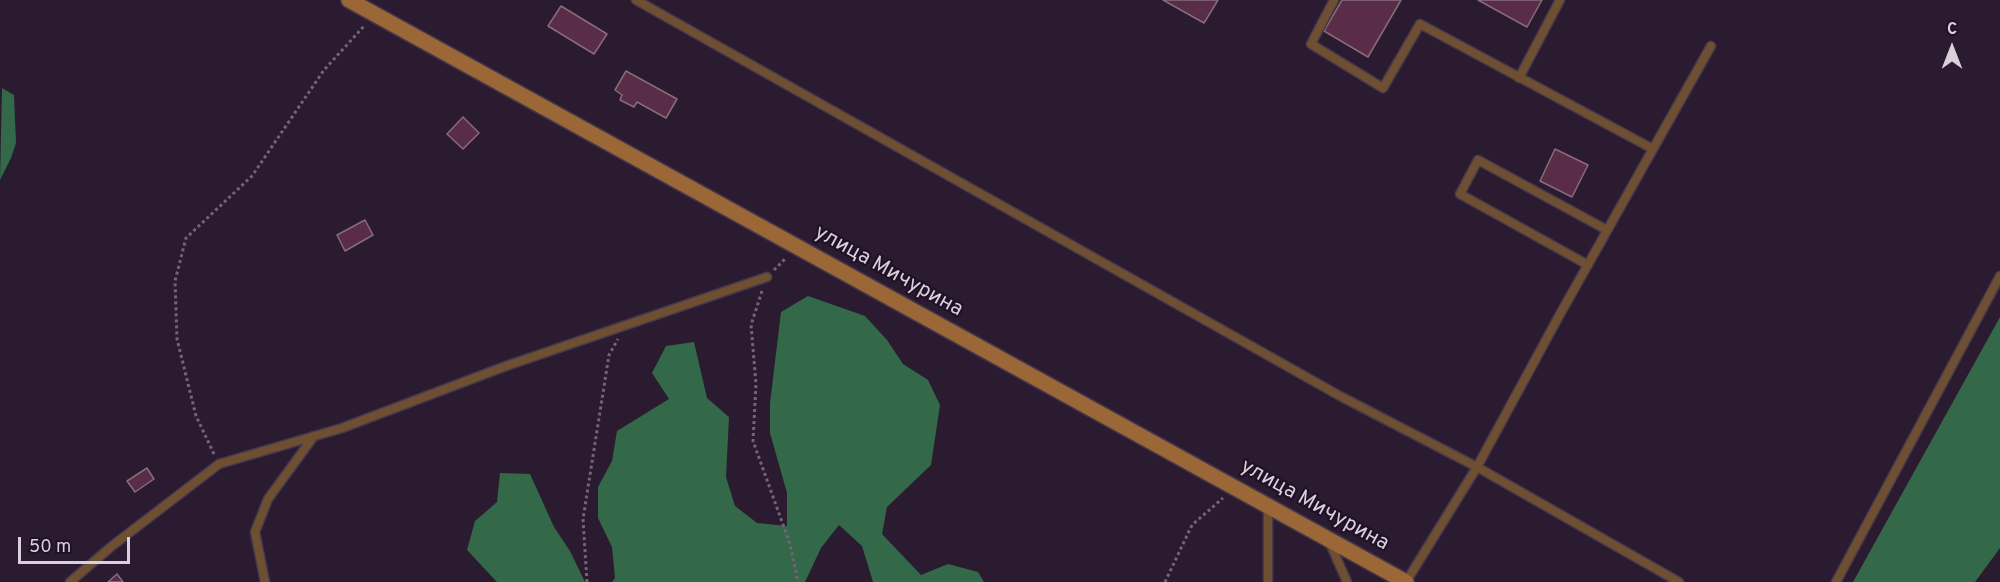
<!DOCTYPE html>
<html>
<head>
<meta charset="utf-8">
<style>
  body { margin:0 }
  #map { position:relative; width:2000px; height:582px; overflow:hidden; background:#2a1b30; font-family:Overpass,sans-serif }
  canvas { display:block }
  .north { position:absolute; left:1922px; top:18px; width:60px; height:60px; -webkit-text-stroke:4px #201226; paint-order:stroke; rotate:0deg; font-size:16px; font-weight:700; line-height:24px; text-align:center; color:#d9cfdd }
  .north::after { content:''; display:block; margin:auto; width:21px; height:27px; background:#d9cfdd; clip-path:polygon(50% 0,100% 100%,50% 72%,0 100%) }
  .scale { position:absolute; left:18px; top:537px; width:112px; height:27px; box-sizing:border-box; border:3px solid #d9cfdd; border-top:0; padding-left:8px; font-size:18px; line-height:21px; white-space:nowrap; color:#d9cfdd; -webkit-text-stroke:4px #201226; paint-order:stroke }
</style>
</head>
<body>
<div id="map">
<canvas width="2000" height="582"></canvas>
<div class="north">С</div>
<div class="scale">50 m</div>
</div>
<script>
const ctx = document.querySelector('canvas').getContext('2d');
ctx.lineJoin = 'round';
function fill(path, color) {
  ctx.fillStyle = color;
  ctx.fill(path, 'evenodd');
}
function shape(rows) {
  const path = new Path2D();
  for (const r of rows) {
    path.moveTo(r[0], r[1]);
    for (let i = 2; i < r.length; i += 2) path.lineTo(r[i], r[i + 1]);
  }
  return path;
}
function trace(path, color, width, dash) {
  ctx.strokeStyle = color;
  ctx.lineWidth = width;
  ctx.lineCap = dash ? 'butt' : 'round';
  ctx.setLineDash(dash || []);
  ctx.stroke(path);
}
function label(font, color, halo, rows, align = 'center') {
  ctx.font = font + ' Overpass,sans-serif';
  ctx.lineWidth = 4.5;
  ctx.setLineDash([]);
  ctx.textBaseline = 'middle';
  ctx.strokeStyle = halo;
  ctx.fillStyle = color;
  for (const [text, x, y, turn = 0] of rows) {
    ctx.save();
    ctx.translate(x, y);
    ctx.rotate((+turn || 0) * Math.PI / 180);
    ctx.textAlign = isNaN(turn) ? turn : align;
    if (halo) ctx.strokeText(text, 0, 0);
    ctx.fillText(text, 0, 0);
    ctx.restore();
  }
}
fill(shape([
  [2,88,14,95,16,143,11,158,0,180],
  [808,296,865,316,887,340,903,364,928,380,940,405,931,465,887,507,882,534,921,575,948,564,978,572,984,582,873,582,862,546,839,525,821,548,805,582,612,582,615,578,612,547,598,518,598,487,612,461,617,431,669,399,652,373,666,346,694,342,707,398,729,417,726,477,735,506,757,523,787,526,787,493,770,433,770,403,781,312],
  [2000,317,2000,548,1975,582,1853,582],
  [500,473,530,474,554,527,570,551,585,582,497,582,467,550,475,521,497,502]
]), '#336849');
const building = shape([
  [1163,0,1218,0,1204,23,1163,0],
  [1342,0,1401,0,1368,57,1324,31,1342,0],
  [1478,0,1542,0,1527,27,1478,0],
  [561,6,607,34,594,54,548,26,561,6],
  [626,71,677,99,666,118,637,102,634,107,620,100,622,95,615,90,626,71],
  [463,117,479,133,463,149,447,134,463,117],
  [1555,149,1588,165,1572,197,1540,181,1555,149],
  [365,220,373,235,345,251,337,235,365,220],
  [147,468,154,479,135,492,127,481,147,468],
  [117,574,123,582,108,582,117,574]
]);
fill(building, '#592c48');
trace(building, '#886c7c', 1.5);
const lane = shape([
  [636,0,1340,396,1477,467,1679,582],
  [1334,0,1311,44,1383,88,1420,24,1653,149],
  [1519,78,1560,0],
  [1588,265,1460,194,1478,160,1607,230],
  [1329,541,1347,582],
  [70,582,112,546,219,464,342,428,506,366,767,277],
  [265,582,255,532,268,499,314,436],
  [1268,582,1268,505],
  [1406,582,1477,467,1559,316,1711,46],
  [1836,582,2000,276]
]);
const secondary = shape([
  [349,0,1406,582]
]);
trace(lane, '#46384c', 11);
trace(secondary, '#46384c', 18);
trace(shape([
  [774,270,786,258],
  [762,291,751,325,756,384,753,441,790,544,798,582],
  [214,454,196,416,177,339,175,281,186,238,252,176,324,70,365,25],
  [587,582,583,519,609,355,618,339],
  [1165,582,1192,525,1223,498]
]), '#726577', 3, [3, 3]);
trace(lane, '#6f4f32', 8);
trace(secondary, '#9b6736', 15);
label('21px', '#d9cfdd', '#201226', [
  ["улица Мичурина",888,272,29],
  ["улица Мичурина",1314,506,29]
]);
</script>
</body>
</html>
